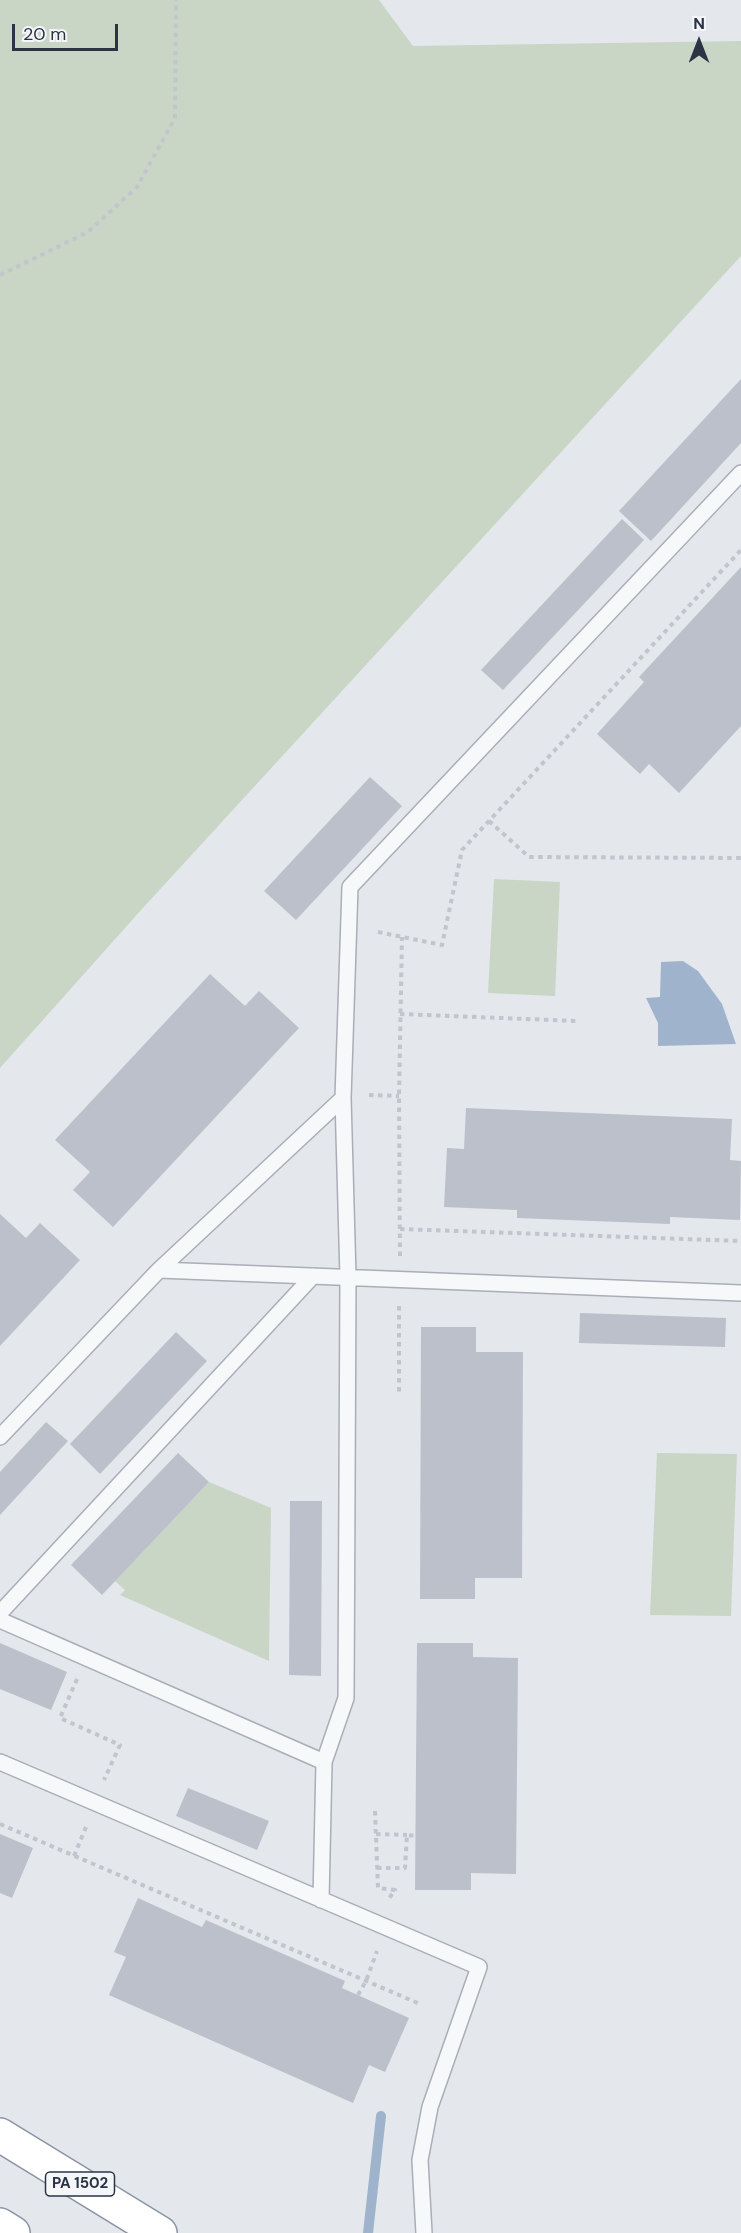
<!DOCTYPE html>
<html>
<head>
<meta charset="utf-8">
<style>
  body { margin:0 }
  #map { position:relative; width:741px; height:2233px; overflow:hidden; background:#e4e7ec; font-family:"DM Sans",sans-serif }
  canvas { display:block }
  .north { position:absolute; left:669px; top:12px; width:60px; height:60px; -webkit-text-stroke:4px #f4f6f9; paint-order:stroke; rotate:0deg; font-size:16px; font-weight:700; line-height:24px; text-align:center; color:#2b3445 }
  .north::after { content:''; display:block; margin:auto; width:21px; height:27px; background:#2b3445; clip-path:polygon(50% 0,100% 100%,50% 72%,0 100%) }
  .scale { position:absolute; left:12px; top:24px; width:106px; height:27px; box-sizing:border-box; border:3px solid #2b3445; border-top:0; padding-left:8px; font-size:18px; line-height:21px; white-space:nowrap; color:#2b3445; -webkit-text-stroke:4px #f4f6f9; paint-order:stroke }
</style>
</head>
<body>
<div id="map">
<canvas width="741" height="2233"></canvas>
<div class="north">N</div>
<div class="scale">20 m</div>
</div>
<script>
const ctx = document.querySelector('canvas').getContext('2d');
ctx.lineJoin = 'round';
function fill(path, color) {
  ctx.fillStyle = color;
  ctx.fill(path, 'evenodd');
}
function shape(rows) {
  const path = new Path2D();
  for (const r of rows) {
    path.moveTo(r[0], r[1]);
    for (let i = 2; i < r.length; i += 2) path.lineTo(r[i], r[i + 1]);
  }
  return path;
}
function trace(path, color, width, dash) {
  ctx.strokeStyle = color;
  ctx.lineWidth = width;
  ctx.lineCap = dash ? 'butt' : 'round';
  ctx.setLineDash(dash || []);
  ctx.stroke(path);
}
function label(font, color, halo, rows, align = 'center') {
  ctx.font = font + ' "DM Sans",sans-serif';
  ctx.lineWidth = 4.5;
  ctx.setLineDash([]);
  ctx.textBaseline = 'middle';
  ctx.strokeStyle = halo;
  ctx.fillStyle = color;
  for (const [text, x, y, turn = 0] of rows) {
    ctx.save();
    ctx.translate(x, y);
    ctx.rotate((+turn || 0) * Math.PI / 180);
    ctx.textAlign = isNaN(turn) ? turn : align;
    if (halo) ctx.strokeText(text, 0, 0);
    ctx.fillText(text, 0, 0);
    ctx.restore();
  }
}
fill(shape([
  [0,0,379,0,413,46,741,41,741,256,142,909,0,1068],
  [494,879,560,882,555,996,488,993],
  [657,1453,737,1454,731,1616,650,1615],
  [209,1482,271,1508,269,1661,120,1595,125,1590,115,1581]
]), '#c9d6c5');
fill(shape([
  [683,961,698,971,722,1004,736,1044,658,1046,658,1023,646,998,660,997,661,962]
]), '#9fb4cc');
trace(shape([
  [368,2233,381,2116]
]), '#9fb4cc', 10);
fill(shape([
  [741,379,741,443,651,541,619,511],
  [622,519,644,540,503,690,481,670],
  [741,567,741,726,679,793,649,764,640,774,597,734,644,682,639,677],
  [370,777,402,806,296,920,264,891],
  [210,974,245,1006,259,991,299,1028,113,1227,73,1190,90,1172,55,1140],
  [466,1108,732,1119,730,1160,741,1161,740,1220,670,1217,670,1224,517,1218,517,1210,444,1207,447,1148,464,1149],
  [0,1214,26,1238,40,1223,80,1260,0,1346],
  [580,1313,726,1318,725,1347,579,1343],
  [421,1327,476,1327,476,1352,523,1352,522,1578,475,1578,475,1599,420,1599],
  [176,1332,207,1361,100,1474,70,1444],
  [46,1422,68,1441,0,1515,0,1472],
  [178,1453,209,1482,102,1595,71,1565],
  [290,1501,322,1501,321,1676,289,1675],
  [0,1643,67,1672,51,1710,0,1689],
  [417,1643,473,1643,473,1657,518,1658,516,1874,471,1873,471,1890,415,1890],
  [188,1788,269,1821,257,1850,176,1816],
  [0,1834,33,1848,12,1898,0,1893],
  [138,1898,202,1927,206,1920,345,1981,342,1988,409,2018,385,2072,369,2065,353,2103,109,1995,126,1957,114,1952]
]), '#bbc0ca');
const service = shape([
  [159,1270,741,1293],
  [0,1437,159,1270,343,1098],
  [0,1613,313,1276],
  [0,1620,324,1762],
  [0,1762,479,1967,430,2107,420,2160,424,2233],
  [321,1900,324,1762,346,1698,348,1277,343,1098,350,887,741,473]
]);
const motorway = shape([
  [0,2135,160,2233],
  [0,2225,13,2233]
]);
trace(service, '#a9aeb7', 18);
trace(motorway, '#8b94a3', 36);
trace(shape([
  [0,275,88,232,137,187,175,118,176,0],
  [489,821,529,857,741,858],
  [378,932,442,945,462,850,741,550],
  [400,1014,577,1021],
  [369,1095,399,1096],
  [400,1229,741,1241],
  [400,1256,399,1096,402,937],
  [399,1306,399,1395],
  [77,1679,60,1718,120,1745,104,1780],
  [375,1811,378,1888,395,1890,388,1900],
  [0,1824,420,2004],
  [376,1834,407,1835],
  [74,1856,86,1827],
  [377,1868,405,1868,407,1835,416,1836],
  [358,1995,366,1981,377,1951]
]), '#c2c5cb', 4, [4.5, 4.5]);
trace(service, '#f7f8fa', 15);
trace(motorway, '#fff', 33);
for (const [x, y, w] of [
  [80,2184,69]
]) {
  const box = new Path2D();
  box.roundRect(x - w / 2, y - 12, w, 24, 4.5);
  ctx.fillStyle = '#f4f6f9';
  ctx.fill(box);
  trace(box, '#2b3445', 1.5);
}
label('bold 15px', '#2b3445', null, [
  ["PA 1502",80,2184]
]);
</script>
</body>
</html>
